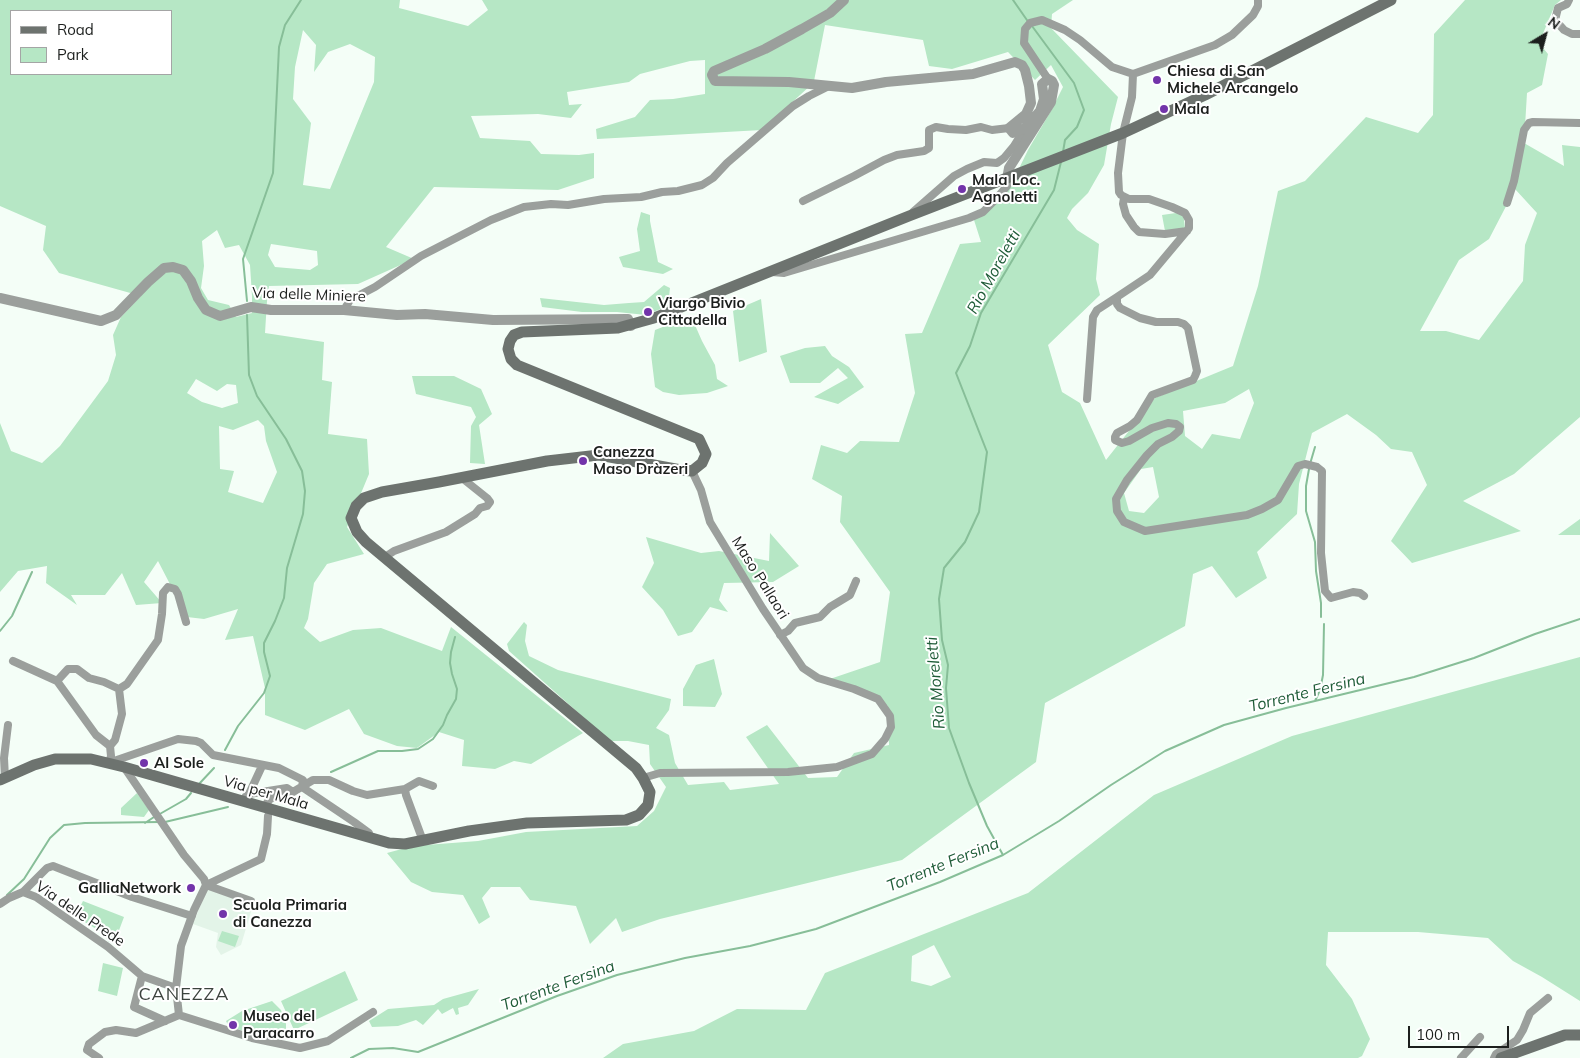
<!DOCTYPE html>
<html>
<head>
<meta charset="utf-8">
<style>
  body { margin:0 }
  #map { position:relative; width:1580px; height:1058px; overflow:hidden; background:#f4fef7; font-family:Mulish,sans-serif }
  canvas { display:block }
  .legend { position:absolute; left:10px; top:10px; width:162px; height:65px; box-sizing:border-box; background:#fff; border:1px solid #a4a5a5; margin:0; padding:6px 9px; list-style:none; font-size:15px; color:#1c1f1d }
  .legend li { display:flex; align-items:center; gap:10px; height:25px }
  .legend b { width:25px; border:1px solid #a4a5a5 }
  .north { position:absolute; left:1520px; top:10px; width:50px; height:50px; -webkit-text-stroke:4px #fff; paint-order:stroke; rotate:37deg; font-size:14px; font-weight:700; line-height:20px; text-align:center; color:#1c1f1d }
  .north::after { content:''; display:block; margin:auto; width:18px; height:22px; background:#1c1f1d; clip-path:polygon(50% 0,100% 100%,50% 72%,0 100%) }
  .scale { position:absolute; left:1408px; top:1026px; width:101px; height:22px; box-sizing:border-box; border:2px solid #1c1f1d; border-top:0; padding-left:6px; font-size:15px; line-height:18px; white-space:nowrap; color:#1c1f1d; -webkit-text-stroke:4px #fff; paint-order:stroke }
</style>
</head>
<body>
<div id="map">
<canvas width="1580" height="1058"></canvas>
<ul class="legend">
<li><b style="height:6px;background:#6d736f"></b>Road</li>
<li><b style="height:14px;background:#b6e7c5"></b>Park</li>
</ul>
<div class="north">N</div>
<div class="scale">100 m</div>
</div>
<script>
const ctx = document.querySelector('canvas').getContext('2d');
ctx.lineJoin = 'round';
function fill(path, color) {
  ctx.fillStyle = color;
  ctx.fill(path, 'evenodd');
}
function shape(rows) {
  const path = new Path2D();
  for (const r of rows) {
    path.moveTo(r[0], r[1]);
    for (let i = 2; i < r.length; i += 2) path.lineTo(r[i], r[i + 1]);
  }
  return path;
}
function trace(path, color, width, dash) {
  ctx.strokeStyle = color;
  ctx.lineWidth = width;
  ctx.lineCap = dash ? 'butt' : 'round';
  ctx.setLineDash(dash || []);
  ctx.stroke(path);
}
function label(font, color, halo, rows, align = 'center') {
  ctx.font = font + ' Mulish,sans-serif';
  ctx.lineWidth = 4;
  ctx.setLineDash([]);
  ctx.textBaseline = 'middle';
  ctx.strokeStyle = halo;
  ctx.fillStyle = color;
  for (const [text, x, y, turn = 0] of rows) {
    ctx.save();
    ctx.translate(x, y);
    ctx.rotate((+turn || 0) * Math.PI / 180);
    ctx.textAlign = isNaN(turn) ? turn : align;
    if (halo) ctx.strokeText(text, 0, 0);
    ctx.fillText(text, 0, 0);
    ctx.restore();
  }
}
fill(shape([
  [207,889,253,905,241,945,221,955,216,947,218,933,193,924]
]), '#e3f4e8');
fill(shape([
  [0,0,400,0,399,8,468,26,488,10,482,0,842,0,830,12,713,70,714,82,812,84,762,130,597,139,596,129,635,117,650,100,673,99,705,94,705,60,690,61,640,74,629,82,567,92,569,105,582,104,571,118,538,114,471,116,480,138,530,141,541,154,579,155,594,153,594,178,558,190,434,187,386,247,414,259,358,284,269,286,267,301,265,333,324,342,322,380,332,382,328,434,367,439,369,474,347,527,364,554,327,564,314,583,308,619,304,628,320,642,353,630,381,628,442,651,451,627,583,733,531,764,514,761,495,769,462,766,464,740,439,732,417,748,397,746,364,734,349,709,305,730,265,715,265,688,253,636,225,640,238,609,204,619,187,617,158,561,144,582,162,603,136,605,122,573,105,595,71,595,77,605,46,583,47,566,18,571,0,592,0,423,11,451,42,463,60,446,108,381,116,355,113,335,121,317,141,296,59,273,43,250,46,226,0,206],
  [11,11,171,11,171,74,11,74],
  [303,30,316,45,314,72,328,52,350,44,375,57,374,82,330,189,303,185,311,123,293,99,295,67],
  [217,230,225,248,239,245,250,265,252,296,252,313,236,317,229,305,208,300,201,288,204,266,202,241],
  [271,244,317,251,318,265,310,270,275,267,268,255],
  [196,379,217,391,227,384,236,385,238,403,222,408,202,402,187,393],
  [258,420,264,426,266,441,277,472,263,503,228,492,234,471,220,469,219,426,233,430],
  [845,0,1073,0,1052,14,1051,28,1118,97,1111,124,1104,165,1088,193,1072,209,1067,218,1077,230,1099,244,1096,279,1100,295,1048,345,1062,392,1080,403,1106,460,1155,398,1233,366,1258,286,1278,191,1305,181,1366,117,1418,133,1433,115,1434,34,1465,0,1561,0,1555,5,1539,43,1548,54,1542,85,1527,93,1524,143,1564,166,1562,145,1580,147,1580,417,1514,474,1463,501,1521,531,1412,563,1391,541,1427,485,1412,452,1391,449,1376,435,1347,414,1312,433,1299,484,1297,514,1257,552,1267,578,1236,598,1212,566,1193,574,1185,626,1045,703,1036,762,902,860,660,919,622,932,616,918,590,944,576,906,530,900,520,887,491,887,482,898,490,917,479,924,463,895,432,892,411,882,387,853,413,846,478,841,526,832,637,826,654,811,666,787,650,764,649,745,628,741,610,741,509,651,507,644,524,622,527,625,525,641,529,656,558,670,671,699,669,710,656,728,669,735,675,763,688,785,724,782,730,790,779,784,746,737,767,725,808,778,837,777,854,753,889,745,888,706,824,681,880,662,890,592,840,522,842,496,812,479,821,445,847,453,860,441,899,442,915,393,905,334,922,333,960,244,981,242,974,220,1012,183,1028,150,1052,109,1063,87,1051,65,1035,80,1008,52,952,69,929,66,923,40,825,25,814,81,733,81,713,75],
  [1515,189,1537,213,1525,245,1523,281,1479,340,1446,331,1420,331,1459,260,1489,239],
  [1249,389,1254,403,1240,439,1212,434,1202,449,1185,436,1183,411,1225,403],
  [1153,467,1159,497,1144,513,1129,511,1124,493,1141,469],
  [641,212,650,215,650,221,658,262,673,269,663,274,623,267,619,257,640,251,637,229],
  [1183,212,1185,228,1165,231,1162,215],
  [664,285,670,288,668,306,646,315,617,312,582,312,542,307,540,298,604,305,629,303,644,302],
  [761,299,767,352,739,362,733,311],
  [691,316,702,341,715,365,717,379,728,386,707,393,679,395,663,392,655,387,651,354,655,330],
  [825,346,832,356,849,367,864,387,838,404,814,397,848,378,838,368,820,383,790,383,780,356,805,348],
  [412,376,454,376,481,389,492,414,479,425,485,464,470,463,471,426,476,417,471,407,416,394],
  [1580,519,1580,535,1558,535],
  [770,533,799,566,773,582,724,583,719,600,728,612,710,607,692,632,678,636,663,610,642,587,654,563,646,537,701,553,719,551,769,561],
  [1580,657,1580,1001,1542,977,1513,961,1488,938,1418,932,1328,932,1326,965,1352,999,1370,1039,1362,1056,1358,1058,603,1058,623,1044,694,1031,737,1009,806,1010,825,973,1028,893,1154,795,1292,736],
  [934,945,951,977,931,986,911,981,912,956],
  [714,659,722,694,715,707,683,706,683,689,696,665],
  [137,793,149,810,144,817,121,815,121,808],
  [83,901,124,917,118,933,114,932,111,936,113,937,109,942,103,933,78,918,78,916,73,912,74,910,78,911],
  [222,931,239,936,235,947,218,941],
  [103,963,123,968,117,996,98,991],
  [345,971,358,1000,294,1030,281,1001],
  [479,989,468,1005,458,1008,459,1014,456,1015,453,1008,442,1014,438,1009,423,1025,416,1020,398,1026,372,1027,369,1021,388,1009,434,1005,443,999],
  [272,1001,281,1010,286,1024,286,1037,281,1041,229,1027,226,1021,242,1011]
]), '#b6e7c5');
trace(shape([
  [1013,0,1029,23],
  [1032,26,1074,83,1084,110,1077,127,1065,140,1063,152],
  [247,301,243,259,273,173,279,47,285,25,301,0],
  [1310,464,1315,447],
  [1309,469,1306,486,1306,511,1315,542,1316,571,1321,603,1321,617],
  [0,631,12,616,32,572],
  [1315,701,1320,690,1323,675,1324,624],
  [225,750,238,726,264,693,270,676,264,652,264,643,275,621,284,598,287,568,303,514,305,491,302,471,286,439,257,396,249,375,247,315],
  [331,772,378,751,402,751,418,749,433,739,443,725,447,715,456,699,457,689,452,674,450,663,451,652,455,637],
  [199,784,214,768],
  [262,797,271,794],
  [158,815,186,799,191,793],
  [165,822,228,807],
  [145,823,154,817],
  [1003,855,987,826,969,783,949,728,946,688,948,665,942,640,939,599,944,568,965,542,979,512,987,452,956,373,970,346,981,313,1054,190,1061,162],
  [7,895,24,879,50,838,64,825,85,823,160,822],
  [351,1058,369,1049,393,1048,418,1052,557,996,617,975,685,958,750,946,816,929,940,882,1003,855,1059,821,1111,785,1165,751,1224,725,1286,708,1414,677,1474,658,1535,634,1580,619]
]), '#87be98', 2);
trace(shape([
  [1569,0,1567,4,1558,8,1555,20,1564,30,1572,34,1580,34],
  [1133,74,1215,45,1232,35,1253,15,1258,6,1258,0],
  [1048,79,1024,43,1025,29,1030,23,1042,20,1065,30,1080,40,1112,67,1133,74,1132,97,1123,133,1118,173,1119,192,1121,195,1129,199,1149,199,1172,207,1185,213,1189,220,1189,228,1186,232,1150,275,1117,297,1117,304,1120,308,1140,318,1156,322,1178,322,1184,324,1188,328,1197,371,1195,376,1193,380,1152,395,1137,420,1130,426,1117,433,1115,437,1115,440,1122,443,1129,441,1152,428,1168,423,1176,424,1180,427,1179,431,1172,437,1158,444,1147,455,1127,480,1116,499,1117,511,1124,522,1145,531,1247,515,1262,509,1278,500,1298,466,1305,464,1317,467,1322,471,1321,553,1325,591,1331,598,1353,592,1360,593,1364,596],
  [1124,198,1123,204,1126,215,1134,227,1139,232,1165,234,1187,231],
  [803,201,854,176,884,160,897,155,924,151,929,148,929,130,936,127,948,129,966,130,981,127,992,130,1009,128],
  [1507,203,1514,181,1524,130,1529,123,1533,122,1580,123],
  [913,212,954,176,967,169,984,162,997,163,1004,158,1014,146,1025,128],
  [772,272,784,273,969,218,983,212,996,199,1007,186,1007,179],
  [344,310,350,300,375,287,421,256,491,220,524,207,551,204,568,205,604,199,641,197,662,192,678,191,702,185,713,178,727,163,793,106,809,96,829,86],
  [1087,399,1093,317,1097,310,1117,297],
  [385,557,394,551,446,532,475,514,480,508,487,506,490,502,487,498,462,478],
  [780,635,788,631,795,623,820,617,830,607,850,595,856,581],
  [13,661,57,681],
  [110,746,115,740,122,714,119,689,127,684,158,640,162,614,163,593,168,587,175,589,178,594,186,622],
  [111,762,178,739,196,741,201,743,213,755,279,768,303,780,302,787],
  [109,763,111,756,110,746,96,735,57,681,68,669,77,669,89,678,104,682,119,689],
  [124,767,184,855,204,879,206,885,194,910,181,946,176,988,179,1015],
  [5,778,4,758,8,725],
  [643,778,660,773,788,772,837,767,872,754,885,739,891,727,890,716,878,699,854,689,818,678,803,668,763,609,710,522,701,490,692,471],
  [302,787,354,822,369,833,369,837],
  [249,794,287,788,293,792,313,780,329,780,353,791,367,795,405,789],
  [246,796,249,794,262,766],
  [267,803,270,799,293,792],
  [423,841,406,795,405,789,419,781,433,786],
  [206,885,261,859,267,834,268,816],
  [206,885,251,901],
  [23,892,47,868,53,866,132,897,192,916],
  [0,904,9,898,23,892,36,897,108,947,142,976,176,988],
  [142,976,134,1007,165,1021],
  [179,1015,252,1038,300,1048,328,1041,373,1012],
  [99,1058,87,1050,89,1044,105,1032,116,1030,136,1033,179,1015],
  [1461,1058,1480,1037],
  [1494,1058,1496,1054,1517,1040,1523,1030,1530,1013,1548,998]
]), '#9b9f9c', 8);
trace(shape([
  [844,0,830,13,802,29,765,49,714,71,712,75,715,81,789,82,852,88,886,82,973,74,1015,62,1022,65,1025,70,1029,86,1031,103,1026,114,1009,128,1013,133,1025,128,1040,111,1044,99,1042,84,1048,79,1052,81,1054,85,1051,102,1009,168,1007,179],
  [0,298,101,321,116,315,148,282,164,268,173,267,183,270,191,281,198,298,206,310,220,316,251,307,271,310,344,310,397,315,425,314,493,320,628,319,631,326]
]), '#9b9f9c', 10);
trace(shape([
  [0,780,34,765,55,759,91,759,124,767,389,843,405,844,469,831,527,823,626,820,639,815,648,805,650,792,643,778,636,768,366,542,357,532,351,518,356,506,364,498,382,492,439,482,547,461,599,455,681,470,692,471,702,463,706,454,699,439,517,365,511,359,508,349,510,341,514,335,522,332,618,328,654,318,909,216,1123,133,1205,95,1391,0],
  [1501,1058,1565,1035,1580,1035]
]), '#6d736f', 11);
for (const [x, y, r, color] of [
  [1157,80,5,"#7234aa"],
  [1164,109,5,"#7234aa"],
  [962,189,5,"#7234aa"],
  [648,312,5,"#7234aa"],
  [583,461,5,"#7234aa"],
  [144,763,5,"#7234aa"],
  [191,888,5,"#7234aa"],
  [223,914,5,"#7234aa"],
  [233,1025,5,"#7234aa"]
]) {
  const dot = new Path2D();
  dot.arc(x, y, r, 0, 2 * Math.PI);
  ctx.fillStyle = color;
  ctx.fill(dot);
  trace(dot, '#fff', 2);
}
label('bold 15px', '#1c1f1d', '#fff', [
  ["Chiesa di San",1167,71],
  ["Michele Arcangelo",1167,88],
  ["Mala",1174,109],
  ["Mala Loc.",972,180],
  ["Agnoletti",972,197],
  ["Viargo Bivio",658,303],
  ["Cittadella",658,320],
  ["Canezza",593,452],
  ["Maso Dràzeri",593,469],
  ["Al Sole",154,763],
  ["GalliaNetwork",181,888,"right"],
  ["Scuola Primaria",233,905],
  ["di Canezza",233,922],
  ["Museo del",243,1016],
  ["Paracarro",243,1033]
], 'left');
label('15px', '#1c1f1d', '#fff', [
  ["Via delle Miniere",309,295,2],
  ["Maso Pallaori",760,578,58],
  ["Via per Mala",266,793,16],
  ["Via delle Prede",80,914,34]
]);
label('italic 16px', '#1f5c38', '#fff', [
  ["Rio Moreletti",994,272,-61],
  ["Rio Moreletti",936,683,-95],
  ["Torrente Fersina",1307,693,-14],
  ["Torrente Fersina",943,865,-22],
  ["Torrente Fersina",558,986,-20]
]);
ctx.letterSpacing = '1px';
label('18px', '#3b433d', '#fff', [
  ["CANEZZA",184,995]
]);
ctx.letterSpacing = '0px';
</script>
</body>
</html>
